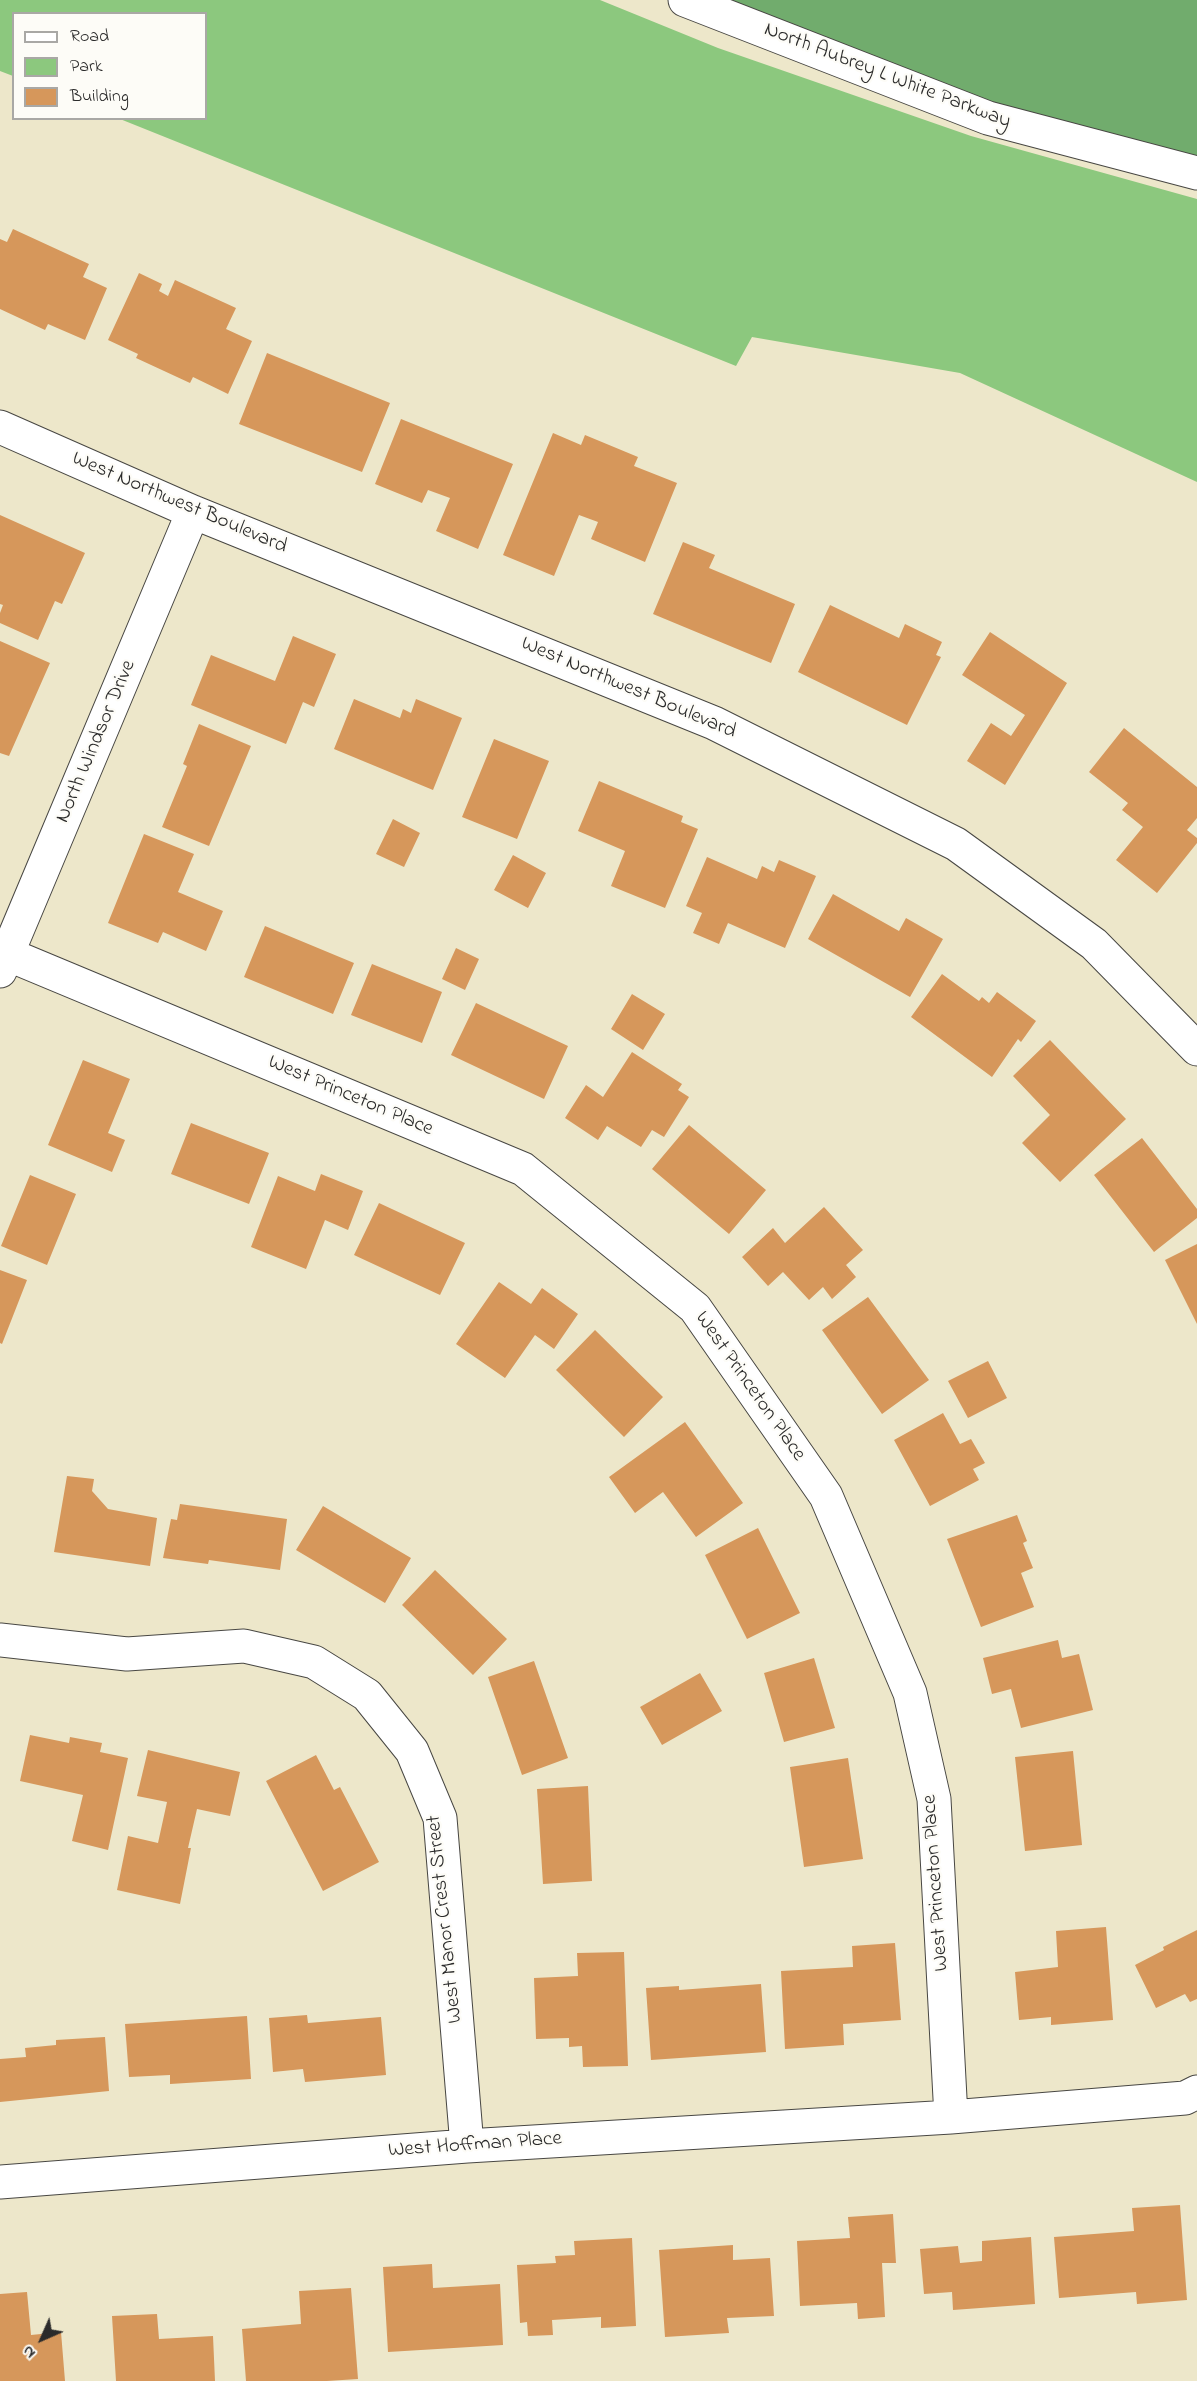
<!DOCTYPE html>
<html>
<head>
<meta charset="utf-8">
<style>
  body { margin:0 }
  #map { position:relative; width:1197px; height:2381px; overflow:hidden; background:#ede7ca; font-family:"Indie Flower",sans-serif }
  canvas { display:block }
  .legend { position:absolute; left:12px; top:12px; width:195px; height:108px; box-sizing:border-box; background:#fdfcf7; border:2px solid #a9a8a5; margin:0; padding:8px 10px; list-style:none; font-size:18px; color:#2b2b2b }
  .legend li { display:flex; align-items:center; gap:12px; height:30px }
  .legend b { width:30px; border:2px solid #a9a8a5 }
  .north { position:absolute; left:12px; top:2309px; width:60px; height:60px; -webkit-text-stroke:4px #fdfcf7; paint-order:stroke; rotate:225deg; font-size:16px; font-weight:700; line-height:24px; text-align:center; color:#2b2b2b }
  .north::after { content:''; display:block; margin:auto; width:21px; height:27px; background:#2b2b2b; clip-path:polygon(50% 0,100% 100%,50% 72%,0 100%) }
</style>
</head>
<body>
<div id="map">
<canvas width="1197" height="2381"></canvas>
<ul class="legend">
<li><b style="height:8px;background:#fff"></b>Road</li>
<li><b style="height:16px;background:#8cc87e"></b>Park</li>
<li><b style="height:16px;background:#d6975b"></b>Building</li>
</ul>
<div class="north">N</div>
</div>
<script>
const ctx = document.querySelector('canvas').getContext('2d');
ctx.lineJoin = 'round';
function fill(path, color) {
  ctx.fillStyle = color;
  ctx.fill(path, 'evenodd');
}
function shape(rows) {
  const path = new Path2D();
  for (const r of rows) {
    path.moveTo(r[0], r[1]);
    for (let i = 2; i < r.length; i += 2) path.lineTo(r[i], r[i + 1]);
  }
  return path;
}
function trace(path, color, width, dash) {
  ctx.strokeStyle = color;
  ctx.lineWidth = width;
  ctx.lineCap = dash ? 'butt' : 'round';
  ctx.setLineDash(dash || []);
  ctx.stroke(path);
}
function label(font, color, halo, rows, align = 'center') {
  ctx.font = font + ' "Indie Flower",sans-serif';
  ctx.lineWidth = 4.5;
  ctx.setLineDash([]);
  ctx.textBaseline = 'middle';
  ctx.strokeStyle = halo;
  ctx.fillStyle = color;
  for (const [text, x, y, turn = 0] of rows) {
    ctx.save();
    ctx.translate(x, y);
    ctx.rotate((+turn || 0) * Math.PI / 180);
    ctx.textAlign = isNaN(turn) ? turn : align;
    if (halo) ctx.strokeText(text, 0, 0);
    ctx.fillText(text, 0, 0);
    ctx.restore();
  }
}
fill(shape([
  [0,0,600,0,718,48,971,136,1197,199,1197,482,960,373,752,337,736,366,120,119,206,118,206,14,14,14,13,76,0,71]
]), '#8cc87e');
fill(shape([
  [702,0,1197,0,1197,163,964,98]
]), '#71ac6d');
fill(shape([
  [13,229,89,264,83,277,107,288,85,340,48,324,45,330,0,309,0,239,7,242],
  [139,273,162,284,159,291,168,296,175,280,236,308,226,329,252,341,228,394,193,377,190,383,136,358,138,354,108,340],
  [267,353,390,403,362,472,239,424],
  [401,419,513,464,478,549,436,531,450,498,428,490,422,503,375,484],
  [553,433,581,445,585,435,638,457,634,466,677,483,645,562,591,539,598,522,579,515,554,576,503,555],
  [0,515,85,553,62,604,55,601,38,640,0,623,0,613,3,605,0,604],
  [683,542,715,555,709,568,795,604,771,663,653,614],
  [830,605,899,638,905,624,942,642,936,655,941,657,907,725,798,672],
  [990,632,1067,683,1005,785,967,761,991,723,1011,736,1025,715,962,675],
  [293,636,336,654,314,707,303,702,286,744,191,705,211,655,275,681],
  [0,641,50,663,9,756,0,753],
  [354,699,400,718,403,709,411,713,416,699,462,718,433,790,334,749],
  [199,724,251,746,209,846,162,827,187,766,183,764],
  [1124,728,1197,787,1197,818,1187,830,1197,838,1197,843,1157,893,1116,860,1143,827,1122,810,1128,803,1089,772],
  [494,739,549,761,517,839,462,817],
  [599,781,683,816,681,822,698,829,665,908,611,886,625,851,578,831],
  [393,819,420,833,404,867,376,854],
  [144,834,194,854,178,892,223,911,206,951,163,932,158,943,108,923],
  [513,855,546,873,528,908,494,890],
  [707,857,757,879,762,866,774,872,779,860,816,876,785,948,728,923,719,944,693,933,702,913,686,906],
  [833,894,899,931,906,918,943,939,910,997,808,939],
  [265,926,354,963,333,1014,244,977],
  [456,948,479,959,465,990,442,979],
  [372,964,442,992,422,1043,351,1015],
  [942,974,979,1001,982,997,989,1003,997,992,1036,1021,1021,1042,1018,1039,992,1077,911,1017],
  [632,994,665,1014,643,1050,611,1029],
  [476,1003,568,1046,544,1099,451,1055],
  [1050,1040,1126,1119,1060,1182,1022,1143,1050,1115,1013,1076],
  [632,1052,682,1084,678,1090,689,1097,664,1137,652,1130,641,1147,607,1126,598,1140,565,1118,586,1085,603,1097],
  [83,1060,130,1079,108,1133,125,1140,112,1172,48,1145],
  [191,1123,269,1153,249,1204,171,1174],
  [689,1125,766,1190,729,1234,652,1169],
  [1142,1138,1197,1209,1197,1218,1154,1252,1094,1175],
  [321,1174,363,1191,348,1230,325,1220,306,1269,251,1247,278,1176,315,1191],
  [30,1175,76,1194,47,1265,1,1246],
  [379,1203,465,1243,440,1295,354,1255],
  [824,1207,863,1250,846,1265,856,1277,832,1299,823,1287,809,1300,783,1272,768,1286,742,1257,773,1228,785,1243],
  [1197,1244,1197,1324,1165,1260],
  [0,1270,27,1280,2,1344,0,1343],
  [499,1282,531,1304,542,1288,578,1314,554,1349,535,1335,505,1378,456,1344],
  [868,1297,929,1380,882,1414,822,1330],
  [595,1330,663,1397,624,1437,556,1370],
  [988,1361,1007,1398,968,1418,948,1381],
  [943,1413,960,1444,971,1439,985,1463,973,1469,979,1480,930,1506,894,1440],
  [685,1422,743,1503,696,1537,663,1492,635,1513,609,1477],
  [67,1476,94,1479,92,1491,108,1509,157,1518,150,1566,54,1552],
  [180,1504,287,1519,280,1570,209,1560,208,1564,163,1558,171,1519,177,1520],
  [323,1506,411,1558,385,1603,296,1550],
  [1017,1515,1027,1541,1023,1543,1033,1568,1021,1573,1034,1607,981,1627,947,1539],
  [758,1528,800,1613,747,1639,705,1555],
  [435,1570,507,1639,473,1675,402,1605],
  [1058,1640,1062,1658,1079,1654,1093,1710,1021,1728,1011,1689,992,1694,983,1658],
  [814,1658,835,1728,784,1742,764,1673],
  [534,1661,568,1758,522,1775,488,1677],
  [700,1673,722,1711,662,1745,640,1707],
  [30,1735,69,1743,70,1737,102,1743,100,1752,128,1758,108,1850,72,1841,83,1795,20,1781],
  [148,1750,240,1772,230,1816,197,1809,188,1848,191,1848,180,1904,117,1890,128,1836,158,1843,167,1802,137,1796],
  [1073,1751,1082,1845,1025,1851,1015,1757],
  [316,1755,334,1790,340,1787,379,1862,323,1891,266,1781],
  [848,1758,863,1859,804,1867,790,1767],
  [588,1786,592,1881,543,1884,537,1789],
  [1106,1927,1113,2020,1051,2025,1051,2017,1019,2020,1015,1972,1058,1967,1056,1931],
  [1197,1930,1197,1999,1190,2002,1185,1994,1156,2008,1135,1965,1164,1950,1163,1947],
  [895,1943,901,2020,843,2024,844,2045,785,2049,781,1971,853,1967,852,1946],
  [624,1952,628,2066,583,2067,582,2046,569,2047,569,2038,536,2039,534,1978,578,1976,577,1953],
  [761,1984,766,2052,651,2060,646,1988,679,1986,679,1990],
  [307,2015,308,2023,381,2017,386,2075,305,2082,303,2069,273,2072,269,2018],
  [247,2016,251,2079,170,2084,170,2075,129,2077,125,2024],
  [105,2037,109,2091,0,2102,0,2059,26,2057,25,2048,56,2045,56,2040],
  [1180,2205,1187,2300,1137,2304,1136,2292,1059,2298,1054,2237,1134,2231,1132,2208],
  [893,2214,896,2263,882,2263,885,2317,858,2319,857,2303,800,2306,797,2241,850,2238,848,2217],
  [1031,2237,1035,2304,953,2310,952,2292,924,2294,920,2249,958,2246,960,2263,982,2261,982,2241],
  [632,2238,636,2326,601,2328,601,2317,552,2320,553,2335,528,2336,527,2322,520,2323,517,2265,556,2263,555,2256,575,2255,574,2241],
  [733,2245,733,2260,770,2258,774,2316,727,2318,729,2333,665,2337,659,2250],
  [432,2264,433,2288,500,2284,503,2345,388,2352,383,2267],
  [351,2288,358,2379,327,2381,246,2381,242,2329,301,2324,299,2291],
  [27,2292,31,2335,61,2332,65,2381,0,2381,0,2294],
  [157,2314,159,2339,213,2336,215,2381,116,2381,112,2316]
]), '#d6975b');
const minor = shape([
  [685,0,988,118,1197,173],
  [0,427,193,512,714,723,956,844,1094,944,1197,1049],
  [0,951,523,1169,695,1308,826,1496,910,1693,934,1799,951,2117],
  [0,971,193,512],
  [0,1640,127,1654,244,1646,314,1662,367,1695,412,1751,440,1818,467,2146],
  [0,2182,467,2146,951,2117,1185,2098,1197,2092]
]);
trace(minor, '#484743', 35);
trace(minor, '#fff', 33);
label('21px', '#2b2b2b', '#fdfcf7', [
  ["North Aubrey L White Parkway",887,77,21],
  ["West Northwest Boulevard",179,504,23],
  ["West Northwest Boulevard",628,689,23],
  ["North Windsor Drive",97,742,-67],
  ["West Princeton Place",350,1097,23],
  ["West Princeton Place",749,1387,55],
  ["West Princeton Place",937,1883,-94],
  ["West Manor Crest Street",446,1919,-96],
  ["West Hoffman Place",475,2146,-4]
]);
</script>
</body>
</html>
